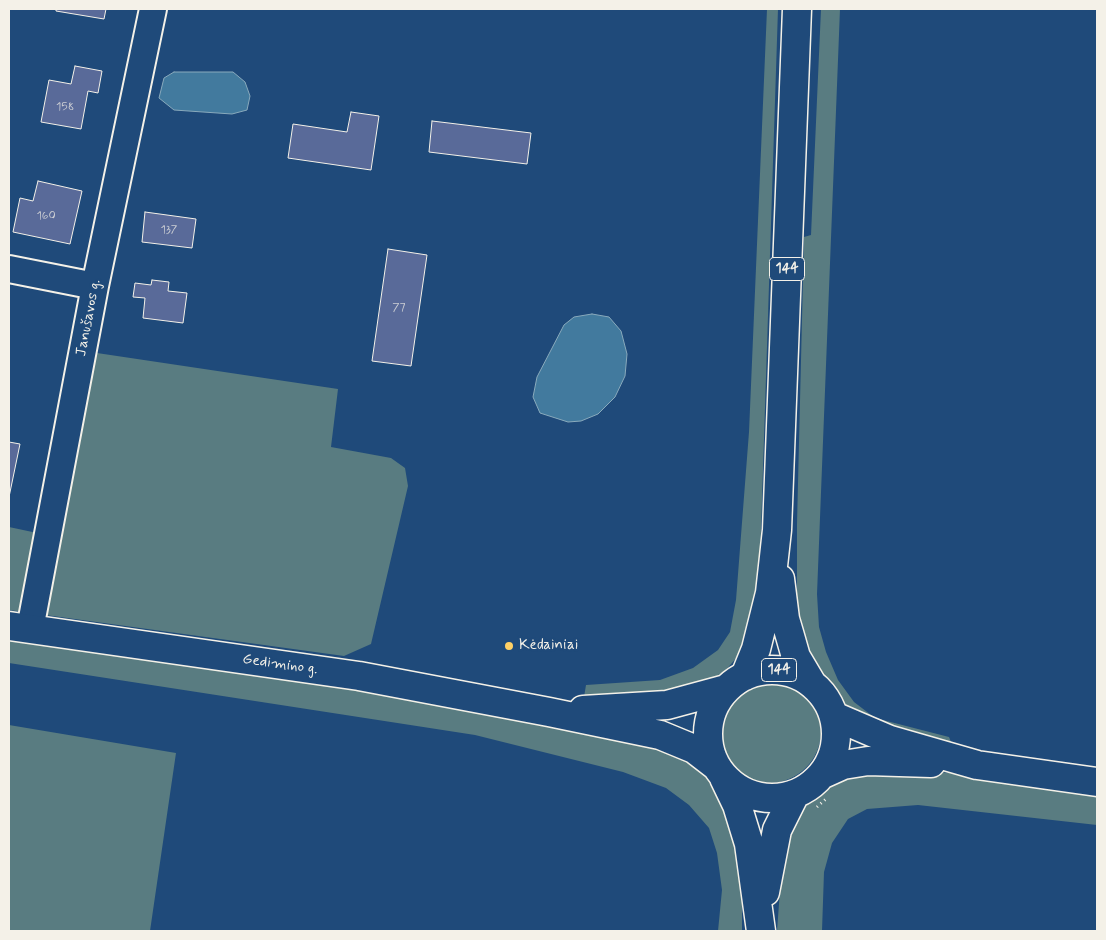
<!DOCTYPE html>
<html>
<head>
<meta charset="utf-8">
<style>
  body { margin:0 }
  #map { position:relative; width:1106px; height:940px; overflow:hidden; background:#1f4a7a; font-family:Mynerve,sans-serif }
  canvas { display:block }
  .frame { position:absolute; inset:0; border:10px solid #f4f1e8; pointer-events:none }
</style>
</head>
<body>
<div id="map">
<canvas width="1106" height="940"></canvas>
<div class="frame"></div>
</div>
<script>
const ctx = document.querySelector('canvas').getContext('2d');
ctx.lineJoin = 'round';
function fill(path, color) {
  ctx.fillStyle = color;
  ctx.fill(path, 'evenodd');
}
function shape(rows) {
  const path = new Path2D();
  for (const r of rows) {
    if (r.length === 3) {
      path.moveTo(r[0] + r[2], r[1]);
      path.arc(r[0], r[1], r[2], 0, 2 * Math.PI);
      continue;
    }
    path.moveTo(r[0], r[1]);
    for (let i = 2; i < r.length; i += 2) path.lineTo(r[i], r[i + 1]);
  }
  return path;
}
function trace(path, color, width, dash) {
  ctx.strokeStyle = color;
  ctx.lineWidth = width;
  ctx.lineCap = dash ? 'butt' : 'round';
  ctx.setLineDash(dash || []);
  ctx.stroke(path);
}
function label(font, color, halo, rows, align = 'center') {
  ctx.font = font + ' Mynerve,sans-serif';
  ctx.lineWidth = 5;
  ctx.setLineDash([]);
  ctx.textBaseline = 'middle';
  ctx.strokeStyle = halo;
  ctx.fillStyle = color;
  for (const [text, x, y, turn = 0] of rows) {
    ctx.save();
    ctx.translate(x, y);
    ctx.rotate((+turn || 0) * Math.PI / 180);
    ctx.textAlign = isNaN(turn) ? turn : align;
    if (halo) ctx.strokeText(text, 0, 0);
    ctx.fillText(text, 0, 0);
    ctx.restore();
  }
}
fill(shape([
  [767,9,778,9,760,561,754,608,745,648,725,671,706,683,681,693,584,697,586,685,660,680,693,668,718,650,730,632,736,600,749,432],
  [821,9,840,9,817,594,819,627,826,652,838,680,854,702,875,718,949,737,954,749,847,711,832,694,815,665,805,642,797,611,797,524,804,237,811,235],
  [97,353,338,389,331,447,391,458,405,468,408,486,371,644,344,656,9,610,9,527,56,537],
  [9,641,358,690,645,739,700,761,726,798,742,874,742,931,718,931,722,890,717,853,709,828,689,805,666,788,623,772,475,735,9,663],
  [769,731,52],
  [9,725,176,753,150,931,9,931],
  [909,770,952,773,1097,794,1097,825,918,805,867,809,848,819,832,843,824,872,822,931,777,931,784,836,800,803,810,794,834,779,854,773]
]), '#597c81');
const water = shape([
  [174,72,233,72,245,82,250,96,247,110,232,114,174,110,159,98,164,78,174,72],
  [592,314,609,317,621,331,627,354,625,376,615,397,598,414,581,421,568,422,540,413,533,397,537,377,564,325,574,317,592,314]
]);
fill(water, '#427a9e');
trace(water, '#89aabc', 1);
const building = shape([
  [56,9,106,9,104,19,56,11,56,9],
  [75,66,102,71,98,93,88,91,81,129,41,122,49,80,71,84,75,66],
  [351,112,379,116,371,170,288,158,293,124,347,132,351,112],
  [432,121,531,133,527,164,429,152,432,121],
  [38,181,82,191,70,244,13,232,20,198,33,201,38,181],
  [145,212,196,219,192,248,142,242,145,212],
  [388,249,427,255,411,366,372,361,388,249],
  [152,280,169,282,168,291,187,293,183,323,143,318,145,298,133,297,135,283,151,285,152,280],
  [9,442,20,444,9,497,9,442]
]);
fill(building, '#596a99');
trace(building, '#f4f1e8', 1);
const minor = shape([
  [9,269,95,286],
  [30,629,95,286,153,9]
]);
const major = shape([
  [780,579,785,619,790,636,796,657,812,684],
  [9,626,359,676,549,712,660,735,694,749,716,766],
  [772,734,64],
  [745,676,756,649,770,593,777,530,797,9],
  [583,710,667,705,726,689],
  [834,716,890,740,977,765,1097,782],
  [823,774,843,765,868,761,931,763],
  [724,778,737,805,749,844,761,931],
  [765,892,777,830,795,794]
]);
trace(minor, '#f4f1e8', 30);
trace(major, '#f4f1e8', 31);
trace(shape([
  [817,807,827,798]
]), '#f4f1e8', 3, [1, 4]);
trace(minor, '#1f4a7a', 26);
trace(major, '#1f4a7a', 28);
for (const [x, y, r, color] of [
  [509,646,5,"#ffd166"]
]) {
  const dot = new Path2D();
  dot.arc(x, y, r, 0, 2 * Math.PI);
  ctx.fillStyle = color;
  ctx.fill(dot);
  trace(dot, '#1f4a7a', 2);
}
label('12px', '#cdcfd4', null, [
  ["158",65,107],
  ["160",46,216],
  ["137",169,230],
  ["77",399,308]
]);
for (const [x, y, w] of [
  [787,269,35],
  [779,670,35]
]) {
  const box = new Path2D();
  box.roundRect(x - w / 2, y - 11.5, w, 23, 4);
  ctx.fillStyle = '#1f4a7a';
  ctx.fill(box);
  trace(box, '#f4f1e8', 1);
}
label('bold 14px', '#f4f1e8', null, [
  ["144",787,269],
  ["144",779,670]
]);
label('15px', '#f4f1e8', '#1f4a7a', [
  ["Janušavos g.",89,318,-79],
  ["Gedimino g.",280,665,8]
]);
label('15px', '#f4f1e8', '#1f4a7a', [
  ["Kėdainiai",519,646]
], 'left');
</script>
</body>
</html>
